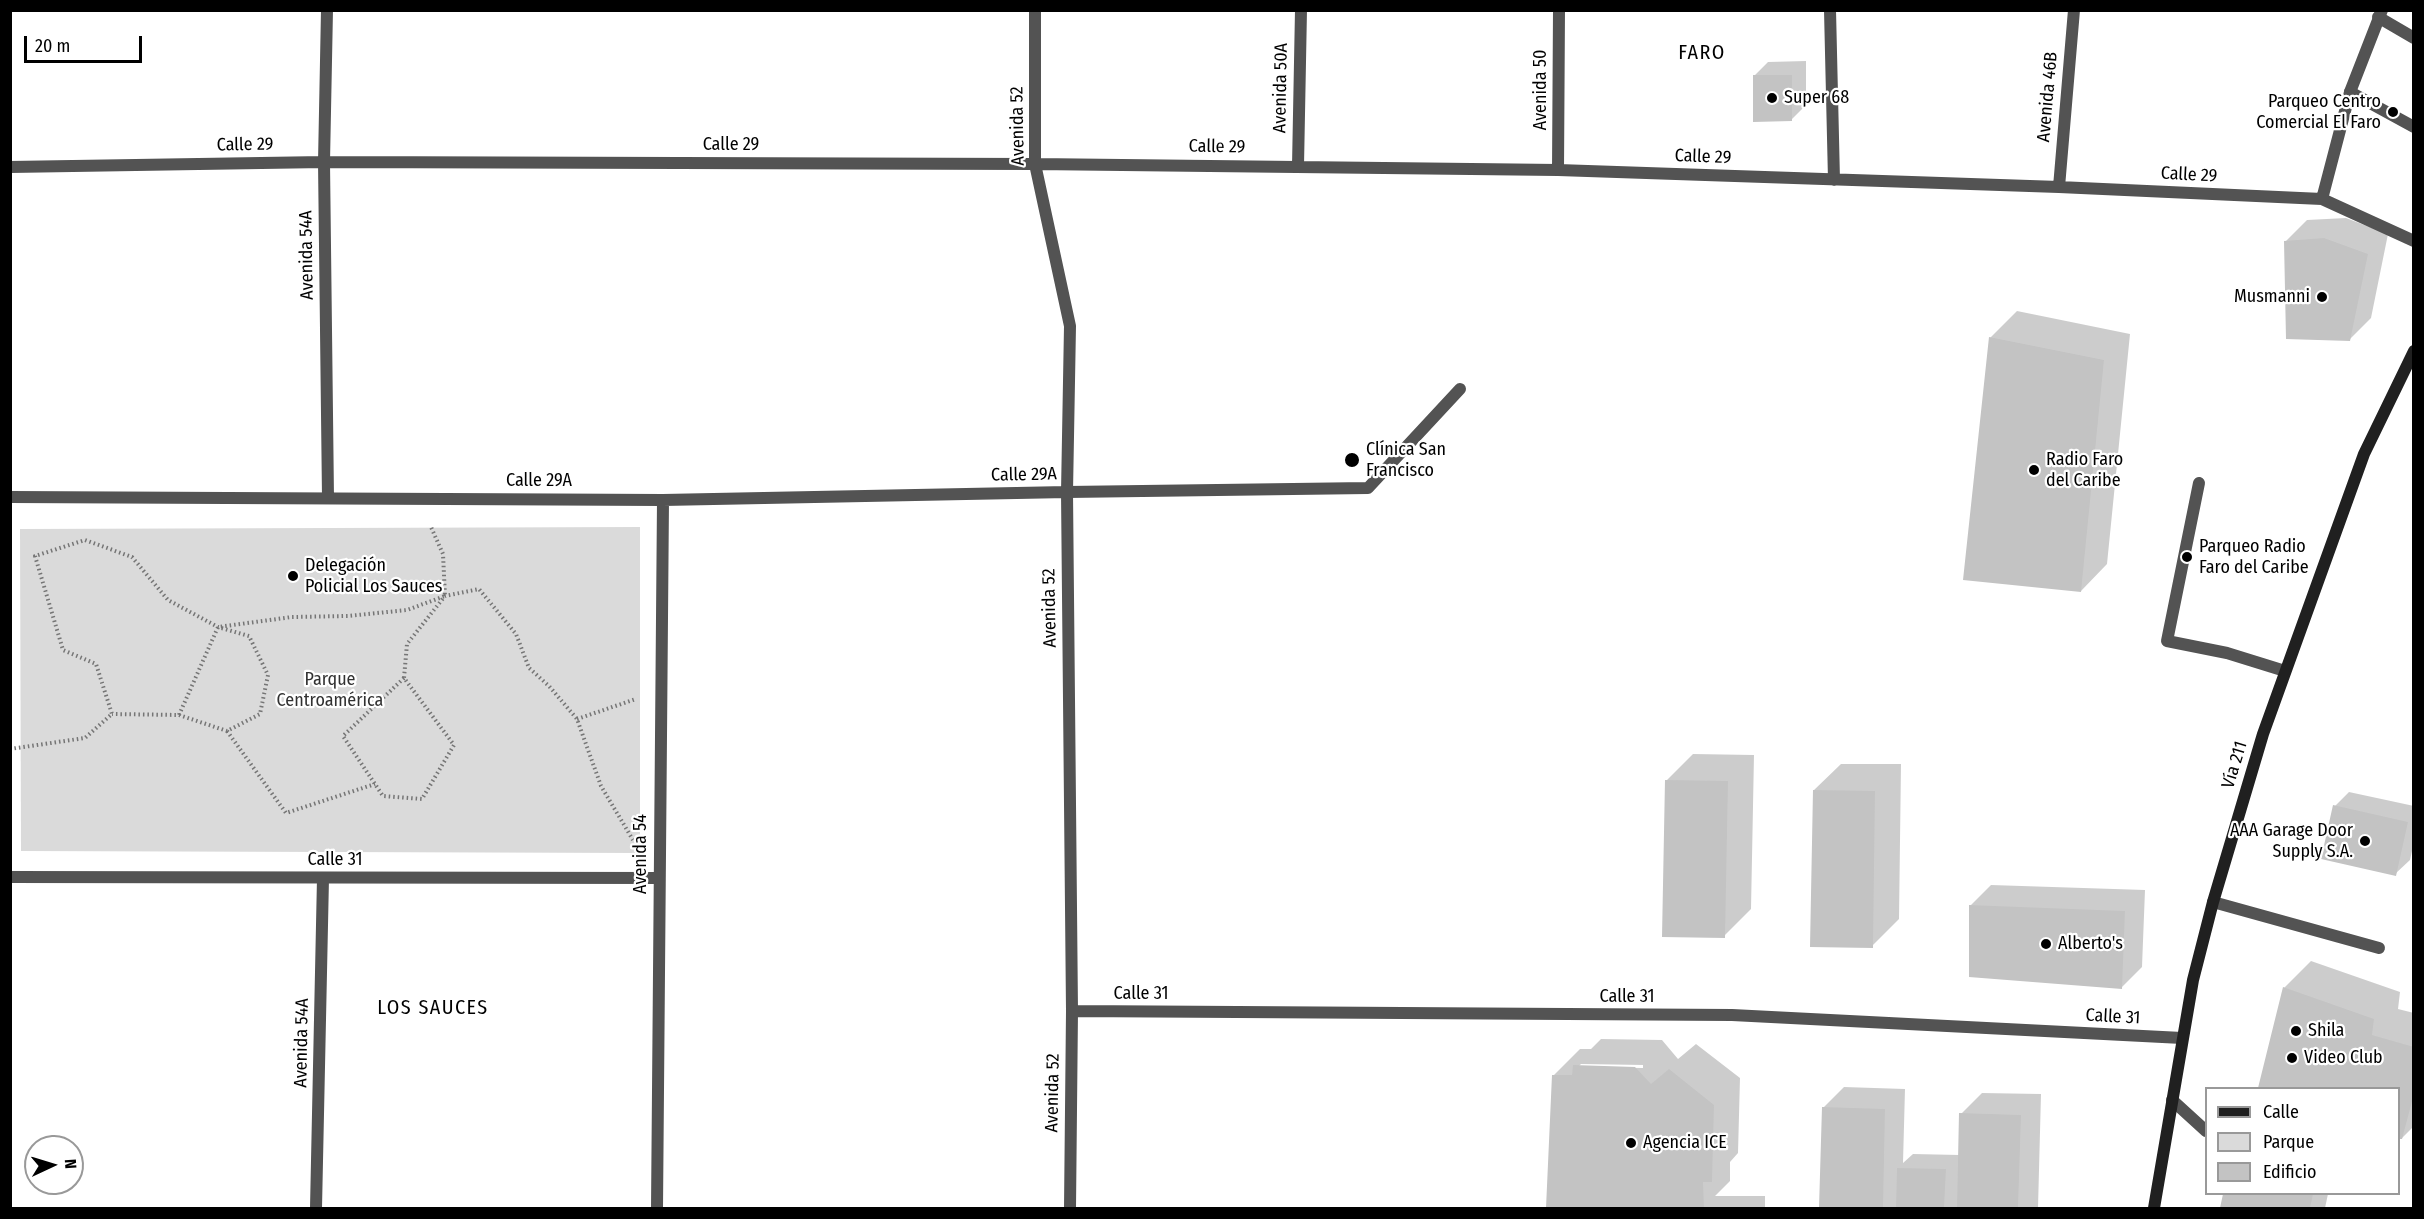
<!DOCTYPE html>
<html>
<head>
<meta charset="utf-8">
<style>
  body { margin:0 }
  #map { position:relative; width:2424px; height:1219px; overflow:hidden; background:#fff; font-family:"Fira Sans Condensed",sans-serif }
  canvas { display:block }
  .frame { position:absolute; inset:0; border:12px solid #000; pointer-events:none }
  .legend { position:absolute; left:2205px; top:1087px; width:195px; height:108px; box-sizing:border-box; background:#fff; border:2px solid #999; margin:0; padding:8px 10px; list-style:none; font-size:18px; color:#000 }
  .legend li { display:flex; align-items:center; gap:12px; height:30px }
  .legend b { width:30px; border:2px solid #999 }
  .north { position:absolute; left:24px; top:1135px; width:60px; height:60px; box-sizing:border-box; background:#fff; border:2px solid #999; border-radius:50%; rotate:86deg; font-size:16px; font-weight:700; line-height:24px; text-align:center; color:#000 }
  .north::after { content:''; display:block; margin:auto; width:21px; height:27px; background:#000; clip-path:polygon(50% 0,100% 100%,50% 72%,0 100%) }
  .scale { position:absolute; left:24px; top:36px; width:118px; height:27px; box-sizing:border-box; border:3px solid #000; border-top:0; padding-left:8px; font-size:18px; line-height:21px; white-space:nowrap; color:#000; -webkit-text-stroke:4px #fff; paint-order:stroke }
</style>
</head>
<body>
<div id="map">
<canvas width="2424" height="1219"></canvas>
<div class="frame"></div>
<ul class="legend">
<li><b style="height:8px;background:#202020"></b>Calle</li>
<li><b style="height:16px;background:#dadada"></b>Parque</li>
<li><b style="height:16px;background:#c3c3c3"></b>Edificio</li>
</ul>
<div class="north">N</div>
<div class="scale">20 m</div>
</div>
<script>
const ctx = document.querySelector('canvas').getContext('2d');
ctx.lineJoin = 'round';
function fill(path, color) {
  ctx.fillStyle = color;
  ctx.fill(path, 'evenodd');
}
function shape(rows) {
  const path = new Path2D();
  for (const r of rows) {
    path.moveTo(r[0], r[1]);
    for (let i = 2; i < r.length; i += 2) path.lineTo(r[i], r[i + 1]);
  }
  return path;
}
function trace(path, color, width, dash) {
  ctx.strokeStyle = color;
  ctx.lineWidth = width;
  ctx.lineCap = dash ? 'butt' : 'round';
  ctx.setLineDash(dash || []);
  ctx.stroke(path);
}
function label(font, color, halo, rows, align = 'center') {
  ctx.font = font + ' "Fira Sans Condensed",sans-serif';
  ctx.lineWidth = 4.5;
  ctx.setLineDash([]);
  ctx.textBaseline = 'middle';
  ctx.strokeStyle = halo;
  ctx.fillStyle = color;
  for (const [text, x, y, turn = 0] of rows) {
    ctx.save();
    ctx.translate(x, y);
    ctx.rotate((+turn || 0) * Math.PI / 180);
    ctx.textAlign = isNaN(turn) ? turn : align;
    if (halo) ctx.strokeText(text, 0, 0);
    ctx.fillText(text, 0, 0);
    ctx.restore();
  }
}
fill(shape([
  [640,527,640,853,21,851,20,529]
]), '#dadada');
fill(shape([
  [1806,61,1806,105,1791,120,1754,76,1768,62],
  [2346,218,2388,234,2371,318,2350,339,2286,241,2307,220],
  [2017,311,2130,334,2107,564,2081,591,1990,338],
  [1693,754,1754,755,1751,909,1724,936,1666,781],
  [1841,764,1901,764,1899,919,1872,946,1814,790],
  [2349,792,2414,806,2414,842,2410,860,2395,874,2335,806],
  [1991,885,2145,890,2142,967,2121,988,1970,906],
  [2311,961,2400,992,2398,1009,2414,1013,2414,1126,2402,1138,2398,1088,2259,1088,2284,988],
  [1601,1039,1662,1040,1678,1059,1696,1044,1740,1078,1738,1153,1730,1162,1730,1181,1715,1196,1765,1196,1765,1208,1548,1208,1553,1076,1580,1049,1591,1049],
  [1581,1064,1643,1065,1643,1068,1578,1067],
  [1844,1087,1905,1089,1903,1163,1913,1154,1960,1155,1961,1114,1982,1093,2041,1094,2038,1208,1820,1208,1823,1108],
  [2225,1194,2328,1194,2325,1208,2221,1208]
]), '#0003');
fill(shape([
  [1753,75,1792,75,1792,121,1753,122],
  [2324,238,2368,254,2350,341,2286,339,2284,241],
  [1989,337,2104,360,2081,592,1963,580],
  [1665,780,1728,781,1725,938,1662,937],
  [1813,790,1875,791,1873,948,1810,947],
  [2333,805,2408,822,2396,876,2321,859],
  [1969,905,2125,911,2122,989,1969,977],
  [2283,987,2374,1019,2372,1035,2414,1047,2414,1094,2402,1139,2398,1139,2398,1088,2258,1088],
  [1573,1065,1635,1067,1651,1084,1669,1069,1714,1105,1712,1182,1703,1182,1704,1208,1546,1208,1552,1075,1572,1075],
  [1822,1107,1885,1109,1883,1208,1819,1208],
  [1959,1113,2021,1115,2018,1208,1957,1208],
  [1897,1168,1946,1169,1944,1208,1896,1208],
  [2223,1194,2313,1194,2310,1208,2220,1208]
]), '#c3c3c3');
trace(shape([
  [404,678,343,736,383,796,422,799,454,745,404,678,407,644,445,596,479,589,516,634,529,668,549,686,577,719,601,786,633,840],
  [179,715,218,627,292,617,348,616,407,610,445,596,443,554,431,527,433,527],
  [577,719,636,699],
  [227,731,286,813,375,784],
  [10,749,85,738,112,714,96,664,63,650,35,556,85,540,132,557,168,600,218,627,249,636,268,675,260,714,227,731,179,715,112,714]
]), '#757575', 4, [1.5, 3]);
trace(shape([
  [2378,17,2414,38],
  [2350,92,2414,127],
  [2199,483,2167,641,2227,653,2285,671],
  [1067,492,1368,488,1460,389],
  [2213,902,2379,948],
  [2172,1100,2206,1131]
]), '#535353', 12);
trace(shape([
  [327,10,324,162,328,498],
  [1035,10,1035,164,1070,326,1067,492,1072,1011,1070,1208],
  [1830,10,1834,180],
  [1298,166,1301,10],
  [10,167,324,162,1035,164,1558,170,2059,187,2322,199,2414,241],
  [1558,170,1559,10],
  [2059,187,2074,10],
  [2322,199,2350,92,2382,10],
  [10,497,663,500,1067,492],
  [10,877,659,878],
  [1072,1011,1732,1015,2182,1038],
  [316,1208,323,878],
  [657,1208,663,500]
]), '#535353', 12);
trace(shape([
  [2154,1208,2193,980,2213,902,2263,734,2364,454,2414,351]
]), '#202020', 12);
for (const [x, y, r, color] of [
  [1772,98,6,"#000"],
  [2393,112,6,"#000"],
  [2322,297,6,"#000"],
  [1352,460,8,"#000"],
  [2034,470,6,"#000"],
  [2187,557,6,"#000"],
  [293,576,6,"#000"],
  [2365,841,6,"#000"],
  [2046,944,6,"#000"],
  [2296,1031,6,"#000"],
  [2292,1058,6,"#000"],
  [1631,1143,6,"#000"]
]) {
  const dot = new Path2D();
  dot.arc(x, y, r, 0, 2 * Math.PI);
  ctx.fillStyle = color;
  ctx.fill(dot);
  trace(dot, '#fff', 2);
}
label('18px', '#000', '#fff', [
  ["Avenida 50A",1281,88,-89],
  ["Avenida 50",1541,90,-90],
  ["Avenida 46B",2048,97,-85],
  ["Avenida 52",1018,126,-91],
  ["Calle 29",245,145,-1],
  ["Calle 29",731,145],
  ["Calle 29",1217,147,1],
  ["Calle 29",1703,157,2],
  ["Calle 29",2189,175,3],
  ["Avenida 54A",307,255,-91],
  ["Calle 29A",1024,475,-1],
  ["Calle 29A",539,481],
  ["Avenida 52",1050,608,-91],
  ["Vía 211",2235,765,-73],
  ["Avenida 54",641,854,-90],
  ["Calle 31",335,860],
  ["Calle 31",1141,994],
  ["Calle 31",1627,997],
  ["Calle 31",2113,1017,3],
  ["Avenida 54A",302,1043,-89],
  ["Avenida 52",1053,1093,-89]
]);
label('18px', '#000', '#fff', [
  ["Super 68",1784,98],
  ["Parqueo Centro",2381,102,"right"],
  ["Comercial El Faro",2381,123,"right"],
  ["Musmanni",2310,297,"right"],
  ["Clínica San",1366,450],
  ["Francisco",1366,471],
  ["Radio Faro",2046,460],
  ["del Caribe",2046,481],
  ["Parqueo Radio",2199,547],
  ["Faro del Caribe",2199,568],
  ["Delegación",305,566],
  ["Policial Los Sauces",305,587],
  ["AAA Garage Door",2353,831,"right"],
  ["Supply S.A.",2353,852,"right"],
  ["Alberto's",2058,944],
  ["Shila",2308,1031],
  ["Video Club",2304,1058],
  ["Agencia ICE",1643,1143]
], 'left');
label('18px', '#313131', '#fff', [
  ["Parque",330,680],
  ["Centroamérica",330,701]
]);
ctx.letterSpacing = '1.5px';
label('20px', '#000', '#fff', [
  ["FARO",1702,53],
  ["LOS SAUCES",433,1008]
]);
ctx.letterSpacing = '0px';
</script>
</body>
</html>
